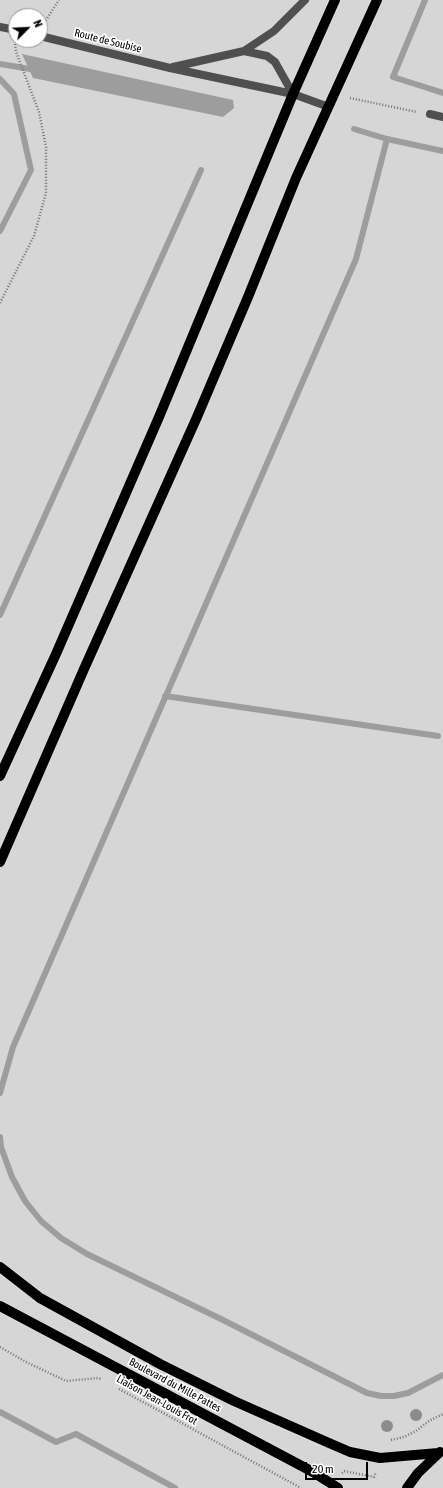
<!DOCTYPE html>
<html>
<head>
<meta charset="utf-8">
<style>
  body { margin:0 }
  #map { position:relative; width:443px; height:1488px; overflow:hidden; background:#fff; font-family:"Asap Condensed",sans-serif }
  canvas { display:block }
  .north { position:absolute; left:8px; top:8px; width:40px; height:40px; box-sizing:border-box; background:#fff; border:1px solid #999; border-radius:50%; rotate:66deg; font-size:11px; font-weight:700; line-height:16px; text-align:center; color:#000 }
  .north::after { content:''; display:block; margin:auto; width:14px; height:18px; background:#000; clip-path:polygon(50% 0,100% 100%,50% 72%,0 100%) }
  .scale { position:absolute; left:305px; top:1462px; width:63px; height:18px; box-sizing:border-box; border:2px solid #000; border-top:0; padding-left:5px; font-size:12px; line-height:14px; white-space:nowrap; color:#000; -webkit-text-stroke:3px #fff; paint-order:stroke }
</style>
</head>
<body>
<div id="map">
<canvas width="443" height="1488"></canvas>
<div class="north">N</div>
<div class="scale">20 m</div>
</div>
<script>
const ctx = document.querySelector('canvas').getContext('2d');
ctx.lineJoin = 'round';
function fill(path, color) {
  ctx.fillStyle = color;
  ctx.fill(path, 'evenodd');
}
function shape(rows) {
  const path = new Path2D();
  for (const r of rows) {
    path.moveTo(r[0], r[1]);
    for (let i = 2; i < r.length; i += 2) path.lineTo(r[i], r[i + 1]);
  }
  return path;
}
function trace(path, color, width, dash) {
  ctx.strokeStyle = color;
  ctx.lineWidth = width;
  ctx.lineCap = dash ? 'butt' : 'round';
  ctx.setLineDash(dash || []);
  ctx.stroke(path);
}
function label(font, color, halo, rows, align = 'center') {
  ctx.font = font + ' "Asap Condensed",sans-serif';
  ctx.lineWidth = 3.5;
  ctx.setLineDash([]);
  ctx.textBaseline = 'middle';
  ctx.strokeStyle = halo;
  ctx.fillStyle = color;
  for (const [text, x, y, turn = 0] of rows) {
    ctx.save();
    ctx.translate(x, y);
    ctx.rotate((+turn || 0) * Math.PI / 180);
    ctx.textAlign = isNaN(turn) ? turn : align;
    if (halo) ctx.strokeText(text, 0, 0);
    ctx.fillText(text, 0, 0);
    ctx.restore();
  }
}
fill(shape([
  [0,0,443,0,443,1488,0,1488],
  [16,16,40,16,40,40,16,40]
]), '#d6d6d6');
fill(shape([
  [22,54,233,100,234,108,223,117,33,78]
]), '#9d9d9d');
trace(shape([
  [425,0,393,77,443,93],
  [0,64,36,70],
  [0,79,14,94,31,170,0,231],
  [354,129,387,139,443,151],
  [0,615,201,170],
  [165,696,438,736],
  [0,1093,13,1047,356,259,387,139],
  [0,1137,1,1147,12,1177,25,1201,41,1221,61,1238,87,1254,223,1320,367,1393,381,1396,394,1396,408,1393,443,1375],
  [0,1412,56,1442,76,1434,175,1488]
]), '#9d9d9d', 6);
const primary = shape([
  [0,776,56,654,159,417,293,94,335,0],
  [0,862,84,669,197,417,248,297,296,178,377,0],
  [0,1267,40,1298,160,1364,234,1401,329,1443,350,1452,380,1458,438,1453],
  [0,1306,313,1472,338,1488],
  [407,1488,418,1473,440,1452]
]);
trace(primary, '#dbdbdb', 12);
trace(shape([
  [44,23,59,0],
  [350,98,417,112],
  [0,303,34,236,46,193,46,147,39,112,16,52,15,44],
  [0,1347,26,1362,66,1381,98,1378,101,1379],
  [119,1389,301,1488],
  [391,1440,404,1437,416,1431,429,1421,443,1414],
  [342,1473,344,1471,374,1477,376,1472]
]), '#717171', 2.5, [1, 2]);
trace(shape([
  [0,27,16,30],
  [40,36,170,68,293,94,329,107],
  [244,51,267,56,275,62,293,94],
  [173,67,244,51,274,31,305,0],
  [430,114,443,117]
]), '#4f4f4f', 8);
trace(primary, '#000', 10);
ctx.fillStyle = '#8c8c8c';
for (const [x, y] of [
  [416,1415],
  [387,1426]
]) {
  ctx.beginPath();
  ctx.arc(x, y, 6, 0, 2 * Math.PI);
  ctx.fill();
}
label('11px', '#000', '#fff', [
  ["Route de Soubise",108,41,14],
  ["Boulevard du Mille Pattes",175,1385,28],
  ["Liaison Jean-Louis Frot",157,1400,29]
]);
</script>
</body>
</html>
